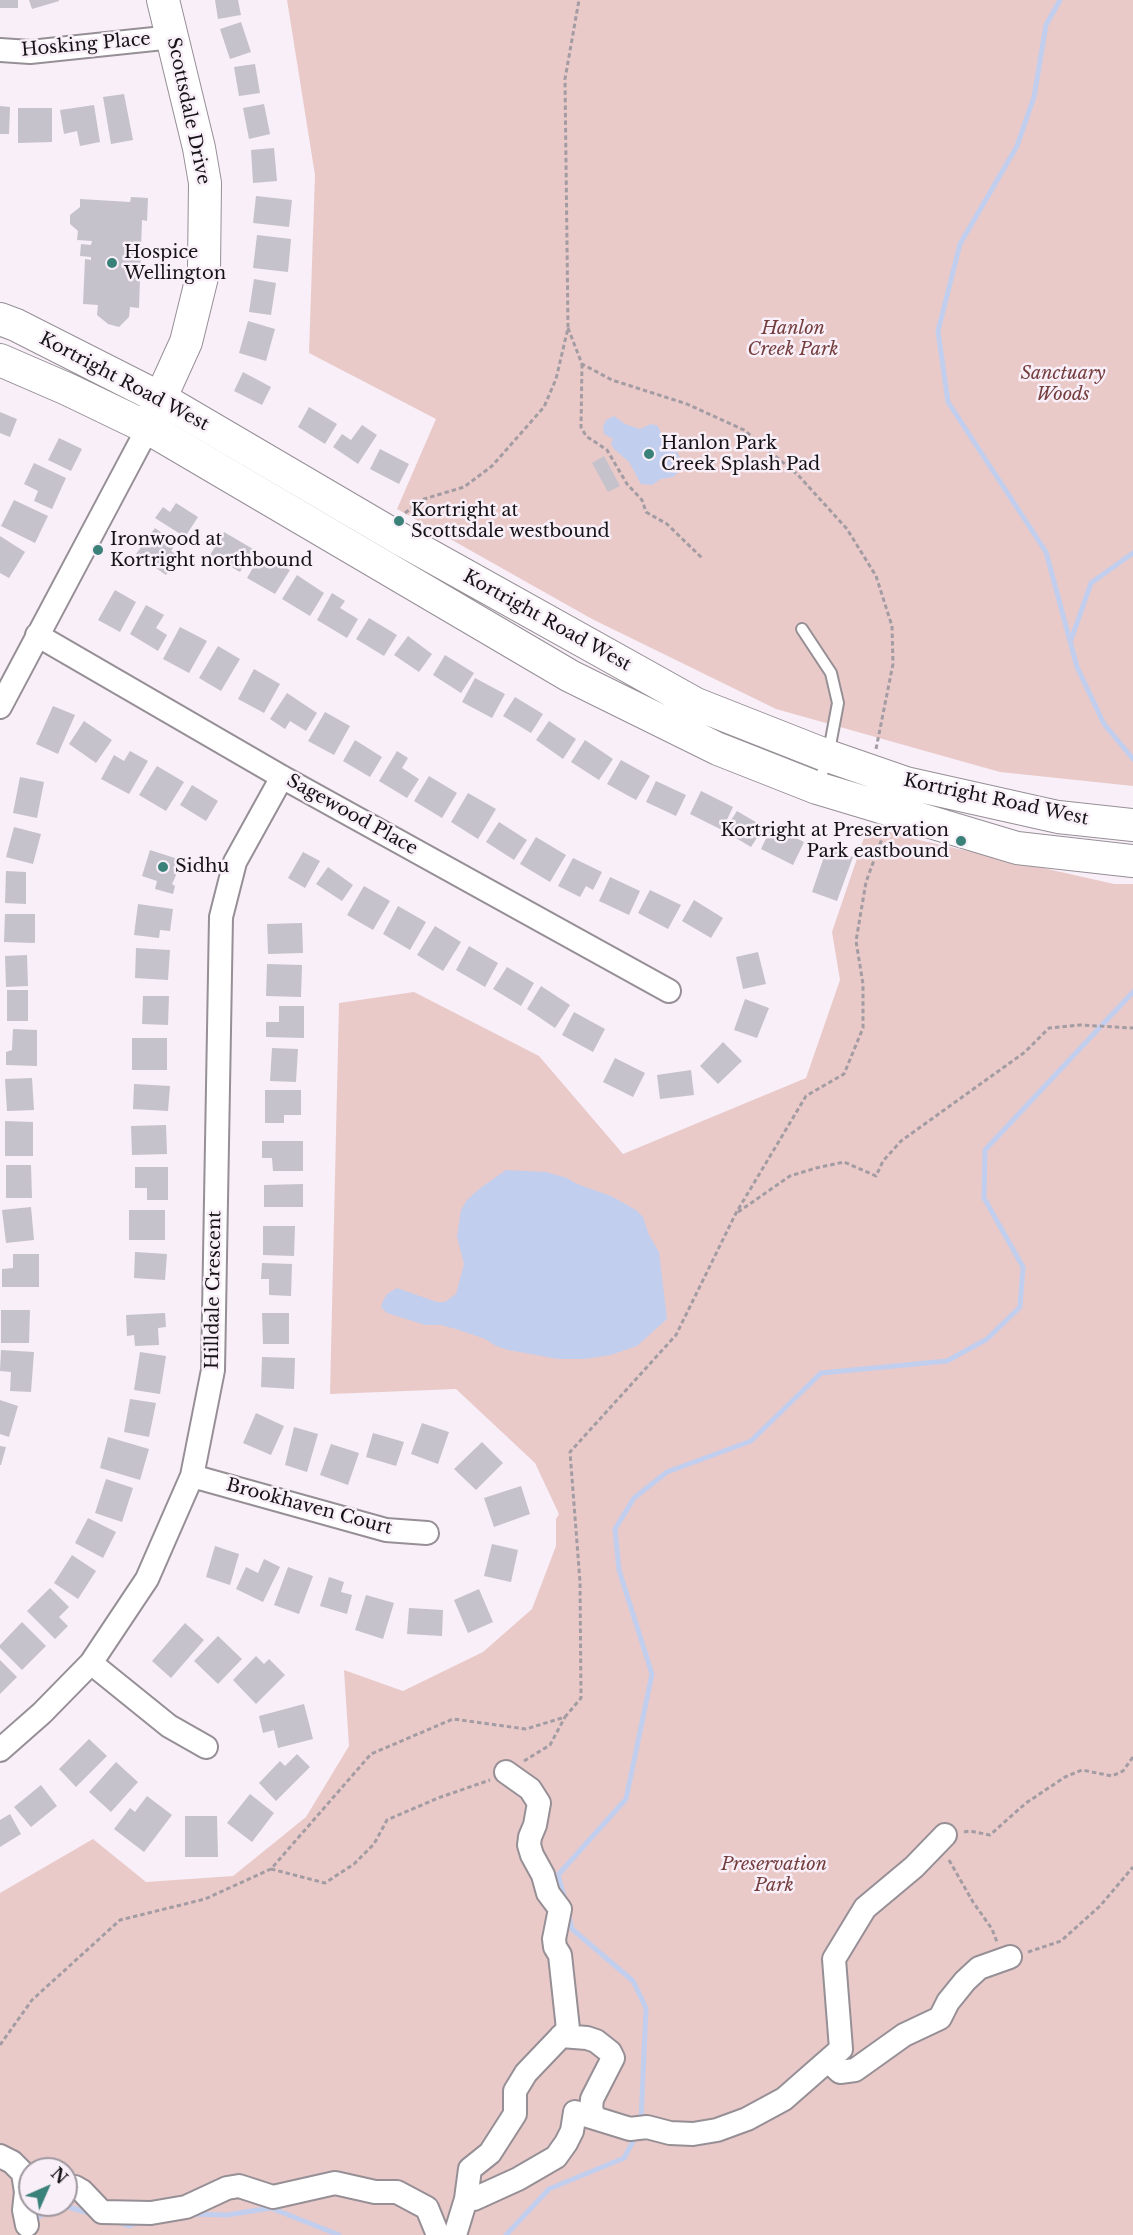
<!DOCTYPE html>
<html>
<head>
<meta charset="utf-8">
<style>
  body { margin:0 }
  #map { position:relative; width:1133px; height:2235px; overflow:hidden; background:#f8eff8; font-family:"Libre Baskerville",serif }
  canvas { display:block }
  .north { position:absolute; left:18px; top:2157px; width:60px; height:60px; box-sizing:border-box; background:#f8eff8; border:2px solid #9e979e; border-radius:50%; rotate:45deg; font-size:16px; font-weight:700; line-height:24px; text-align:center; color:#161316 }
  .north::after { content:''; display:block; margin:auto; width:21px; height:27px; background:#3a8179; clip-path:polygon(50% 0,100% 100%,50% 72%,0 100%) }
</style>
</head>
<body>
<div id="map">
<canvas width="1133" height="2235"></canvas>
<div class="north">N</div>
</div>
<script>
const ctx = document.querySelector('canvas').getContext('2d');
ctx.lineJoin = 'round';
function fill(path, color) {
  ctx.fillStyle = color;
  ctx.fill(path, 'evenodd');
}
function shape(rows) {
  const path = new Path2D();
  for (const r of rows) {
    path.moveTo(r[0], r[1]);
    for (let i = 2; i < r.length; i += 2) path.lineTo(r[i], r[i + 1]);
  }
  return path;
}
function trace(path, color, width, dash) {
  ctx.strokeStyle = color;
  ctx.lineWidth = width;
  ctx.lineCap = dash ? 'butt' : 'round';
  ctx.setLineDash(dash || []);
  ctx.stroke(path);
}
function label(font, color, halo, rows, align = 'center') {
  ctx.font = font + ' "Libre Baskerville",serif';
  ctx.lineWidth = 5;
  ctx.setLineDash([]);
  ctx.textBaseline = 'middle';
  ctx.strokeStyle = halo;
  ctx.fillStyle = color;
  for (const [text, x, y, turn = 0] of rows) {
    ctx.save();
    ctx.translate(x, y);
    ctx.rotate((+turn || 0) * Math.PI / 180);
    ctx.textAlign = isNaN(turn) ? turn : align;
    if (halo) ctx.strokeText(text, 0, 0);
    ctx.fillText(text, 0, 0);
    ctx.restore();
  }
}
fill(shape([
  [287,0,1133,0,1133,786,1000,772,776,709,592,619,397,509,436,419,309,353,315,175],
  [868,826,919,840,1114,884,1133,884,1133,2235,0,2235,0,1893,93,1839,146,1882,233,1876,306,1817,349,1746,344,1670,403,1691,483,1652,532,1609,556,1546,556,1519,559,1514,535,1463,456,1389,330,1394,339,1003,414,992,539,1056,623,1154,806,1078,840,980,832,932],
  [30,2169,66,2169,66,2205,30,2205]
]), '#e9cac9');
fill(shape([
  [614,416,625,424,640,429,651,424,658,426,662,435,674,446,681,460,681,470,673,477,661,479,652,485,641,484,629,462,614,449,611,443,613,439,604,434,603,427,606,420],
  [506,1170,546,1172,567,1178,577,1184,611,1196,636,1210,643,1217,649,1235,659,1252,667,1319,637,1346,611,1355,585,1359,558,1359,508,1350,496,1346,485,1339,456,1329,441,1325,425,1325,387,1313,381,1307,383,1301,387,1294,397,1288,437,1302,445,1302,456,1294,464,1264,457,1237,461,1210,467,1200,479,1189]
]), '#c2ceee');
trace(shape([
  [1060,0,1046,25,1034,97,1017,146,960,244,938,331,948,402,1046,552,1077,667,1104,724,1133,759],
  [1071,640,1091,583,1133,553],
  [565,1900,558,1875,626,1799,652,1674,619,1570,615,1529,634,1498,667,1472,751,1441,821,1373,947,1361,987,1339,1020,1307,1023,1267,984,1198,985,1150,1133,992],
  [568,1912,572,1929,633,1981,646,2008,641,2121],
  [62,2205,92,2214],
  [190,2214,227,2215,271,2208,339,2235],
  [118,2222,129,2226,140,2222],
  [33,2223,51,2205],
  [506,2235,549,2189,624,2158,636,2136]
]), '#c2ceee', 5);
fill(shape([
  [0,0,18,0,18,8,0,8],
  [29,0,59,0,59,1,32,9],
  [215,0,238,0,241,15,218,19],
  [241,22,251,52,230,59,220,29],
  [255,64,260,93,239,96,234,67],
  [124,94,133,140,111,144,103,97],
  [264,104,270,134,249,139,243,108],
  [94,105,100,142,80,146,77,131,64,134,60,110],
  [0,106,10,107,9,134,0,134],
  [18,108,52,108,52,142,18,143],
  [274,148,277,181,253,183,251,150],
  [256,196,292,200,289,227,253,223],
  [131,197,148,198,147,221,142,220,139,308,130,307,129,317,119,327,108,324,97,315,98,305,83,304,85,259,91,260,91,257,80,256,81,244,91,245,92,241,77,240,78,231,70,224,70,215,80,207,80,199,130,202],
  [257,235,291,239,288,272,253,268],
  [254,279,276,283,271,315,249,312],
  [248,321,275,329,266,361,239,353],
  [243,372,271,387,262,405,234,391],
  [309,407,337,424,325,444,298,427],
  [0,412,17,419,10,437,0,433],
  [362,425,377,435,358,464,333,447,342,434,351,440],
  [59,438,82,449,71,471,48,460],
  [380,449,409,464,399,484,370,469],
  [604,456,620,486,608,492,592,463],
  [34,463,66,478,52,509,34,501,38,491,24,484],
  [14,500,48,516,35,543,1,526],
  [176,503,198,517,185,537,155,518,163,507,170,512],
  [155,528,176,543,171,551,179,556,166,575,136,554],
  [224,532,253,549,240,572,210,555],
  [0,536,25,552,9,578,0,573],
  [261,554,290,570,275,594,247,578],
  [297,575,324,593,310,616,282,599],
  [115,590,136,602,120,632,98,620],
  [332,593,345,601,340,608,358,619,347,638,317,620],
  [146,605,164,615,156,628,167,635,158,651,130,634],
  [369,618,397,635,384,656,356,639],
  [180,627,207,641,189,673,163,659],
  [408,636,432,654,419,672,394,655],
  [218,646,240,659,221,691,199,678],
  [445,655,474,673,461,693,433,675],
  [254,669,280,684,264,713,238,699],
  [475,678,505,694,492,718,462,702],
  [287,693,317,713,306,731,290,721,285,729,270,719],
  [515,697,543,714,531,733,503,716],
  [53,706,75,715,58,754,36,744],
  [325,712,350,726,334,755,308,741],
  [84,721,112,740,96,763,69,744],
  [549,721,576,739,563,759,536,740],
  [355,740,382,757,370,777,343,761],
  [585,740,613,759,599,780,571,762],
  [130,751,148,761,129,794,101,779,114,755,124,761],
  [397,751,408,758,402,768,419,779,407,798,379,781],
  [621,760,650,776,636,800,607,784],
  [157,766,184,782,166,811,139,795],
  [429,776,457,793,442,818,414,801],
  [20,777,44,782,37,818,13,813],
  [656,781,686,795,676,816,646,802],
  [192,785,218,801,206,821,180,805],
  [701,791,733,807,722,830,690,814],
  [468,793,496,809,478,839,451,822],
  [737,811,764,827,751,847,724,831],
  [499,822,527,840,514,860,486,842],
  [772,826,804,842,793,865,761,849],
  [14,827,41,834,33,864,6,857],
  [536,837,566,855,550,882,520,864],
  [827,848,853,857,837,901,812,892],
  [150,850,184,861,180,874,177,873,172,884,175,886,173,894,155,889,157,881,142,876],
  [303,852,320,861,305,888,288,878],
  [573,858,602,872,593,890,586,886,580,897,558,886],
  [328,867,353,885,342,901,316,884],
  [6,871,26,872,26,904,5,903],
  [610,877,640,891,629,915,599,901],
  [364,886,390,901,373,930,347,915],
  [650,890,681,905,668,929,638,913],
  [694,900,723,918,711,938,682,921],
  [138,904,173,909,170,931,160,930,159,938,134,935],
  [398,906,426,922,410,950,383,934],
  [5,914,35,914,35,943,4,942],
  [302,923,303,953,268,954,267,924],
  [435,926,461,942,443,971,417,955],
  [469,946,498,963,485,987,456,970],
  [136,948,170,950,168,980,135,978],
  [758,952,766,984,743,989,736,957],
  [27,955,28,986,6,987,5,956],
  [267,964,302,965,301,997,266,996],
  [507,967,534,983,521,1006,493,989],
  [541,986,570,1005,555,1028,527,1009],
  [7,990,28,990,28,1021,7,1021],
  [143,996,169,996,168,1025,142,1024],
  [745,999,769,1008,757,1038,734,1030],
  [279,1006,304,1006,304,1038,266,1037,266,1022,279,1022],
  [574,1012,605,1029,593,1052,562,1035],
  [13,1029,37,1030,37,1066,6,1065,6,1052,12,1050],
  [132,1038,167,1038,167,1070,132,1070],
  [723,1042,742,1061,718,1084,700,1066],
  [272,1048,298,1049,296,1082,270,1081],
  [615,1058,645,1073,633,1097,603,1082],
  [691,1070,694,1095,660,1099,657,1075],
  [32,1078,34,1110,7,1111,5,1079],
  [134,1084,170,1086,168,1111,133,1109],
  [265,1090,301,1090,301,1115,284,1115,284,1123,265,1123],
  [5,1121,33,1122,33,1156,5,1156],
  [166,1125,167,1154,132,1155,131,1126],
  [262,1141,303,1141,303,1171,273,1171,272,1158,262,1158],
  [6,1165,31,1165,32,1198,6,1198],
  [135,1167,168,1167,168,1200,147,1200,147,1188,135,1188],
  [303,1184,303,1207,264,1207,264,1185],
  [31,1207,34,1240,6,1243,2,1210],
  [129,1210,165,1210,165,1240,129,1240],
  [263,1226,295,1226,294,1256,263,1255],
  [135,1252,167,1254,165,1280,134,1278],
  [13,1254,39,1254,39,1287,2,1287,2,1269,13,1268],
  [262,1263,292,1264,291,1296,269,1295,269,1279,261,1279],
  [1,1310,30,1310,29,1343,1,1343],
  [165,1313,166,1327,158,1328,159,1345,135,1346,134,1335,127,1336,126,1315],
  [262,1313,289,1313,289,1344,263,1344],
  [1,1350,34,1352,31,1392,10,1391,11,1372,0,1371],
  [140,1352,166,1356,160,1394,134,1390],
  [262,1357,295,1358,294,1389,261,1387],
  [130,1399,156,1403,149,1437,124,1432],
  [0,1400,18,1406,9,1437,0,1434],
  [256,1413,284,1426,271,1455,243,1443],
  [422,1423,449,1432,438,1464,411,1454],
  [294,1427,318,1434,307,1472,285,1465],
  [373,1433,404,1442,396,1466,366,1457],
  [108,1437,149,1449,140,1480,100,1468],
  [482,1442,503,1463,476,1490,454,1469],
  [331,1444,359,1453,348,1485,320,1475],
  [0,1446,6,1447,1,1465,0,1465],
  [106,1479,133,1488,122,1522,95,1513],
  [521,1486,530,1514,494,1527,484,1498],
  [88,1518,116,1532,103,1558,75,1543],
  [492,1544,518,1550,511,1582,484,1576],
  [215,1546,239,1554,230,1585,206,1577],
  [72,1555,96,1571,78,1599,54,1583],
  [264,1559,280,1567,263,1602,236,1589,246,1567,258,1573],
  [288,1567,313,1576,299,1614,274,1605],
  [329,1577,344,1582,341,1592,352,1595,347,1614,320,1606],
  [50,1588,69,1607,59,1617,68,1626,55,1639,27,1611],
  [479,1589,493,1622,468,1633,454,1600],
  [366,1595,394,1603,383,1639,355,1630],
  [409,1608,443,1610,442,1636,407,1634],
  [22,1622,46,1646,22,1670,0,1648,0,1645],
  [185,1623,204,1640,171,1678,152,1661],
  [218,1636,242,1659,218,1684,194,1661],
  [256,1656,264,1664,269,1659,285,1675,256,1704,233,1680],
  [0,1660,17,1677,0,1694],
  [304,1704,313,1739,278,1748,274,1730,263,1733,259,1716],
  [89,1739,107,1756,76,1787,59,1769],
  [297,1754,310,1767,276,1801,259,1783,280,1761,285,1766],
  [116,1762,138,1782,111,1812,89,1792],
  [41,1785,57,1806,31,1827,14,1807],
  [250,1794,274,1813,252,1842,227,1823],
  [147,1796,172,1815,144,1852,114,1829,130,1808,135,1812],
  [10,1814,21,1834,0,1847,0,1820],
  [185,1816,217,1816,218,1857,185,1857]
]), '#c5c2cc');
const lane = shape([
  [802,629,831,673,838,703,828,756,818,785]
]);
const street = shape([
  [0,50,30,52,173,37],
  [37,635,282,777,669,991],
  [0,707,148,428],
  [192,1476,386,1530,427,1533],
  [91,1663,169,1726,206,1747],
  [0,1750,42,1713,91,1663,147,1579,192,1476,213,1370,221,917,235,862,282,777],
  [561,2036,587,2038,596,2041,610,2052,613,2058,592,2099,591,2109,595,2118],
  [828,2061,840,2072,855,2070,904,2035,940,2018,948,2002,965,1981,979,1968,1010,1957],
  [0,2156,12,2162,23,2173,26,2192,24,2210,27,2225],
  [66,2188,75,2187,82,2191,102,2212,151,2213,186,2207,227,2188,239,2186,273,2197,335,2183,375,2192,397,2192,427,2208,438,2235],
  [466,2199,470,2169,490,2153,515,2114,515,2091,526,2073,568,2029,560,1955,555,1947,554,1939,560,1909,548,1893,543,1875,532,1855,529,1845,530,1837,535,1825,539,1803,530,1789,506,1772],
  [455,2235,466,2199,474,2199,518,2179,556,2157,566,2143,572,2131,575,2112,630,2129,647,2127,670,2133,693,2134,717,2130,747,2119,784,2099,841,2049,834,1959,865,1908,914,1867,945,1835]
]);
const secondary = shape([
  [0,319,16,325,160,398,402,540,696,704,828,756,906,783,1058,817,1133,825],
  [0,360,67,389,148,428,570,676,718,749,817,788,1017,848,1133,861],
  [152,417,186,342,204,269,205,183,199,148,163,0]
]);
trace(lane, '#968f96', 14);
trace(street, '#968f96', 26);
trace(secondary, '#968f96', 34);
trace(shape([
  [568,328,582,364,612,380,687,404,744,430,798,475,847,529,876,576,892,626,893,664,876,749],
  [582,364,581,427,586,436,607,450,627,484,642,500,646,512,667,524,702,558],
  [405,513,424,499,464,487,492,466,544,407,556,379,568,328,565,79,579,0],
  [738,1212,790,1176,816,1168,844,1162,876,1176,883,1161,901,1141,1025,1052,1049,1028,1080,1025,1133,1028],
  [524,1761,550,1745,565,1717],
  [964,1832,970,1831,990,1835,1026,1803,1065,1777,1082,1770,1112,1776,1123,1771,1133,1757],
  [949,1860,973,1902,992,1929,997,1942],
  [271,1869,325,1883,354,1864,374,1844,387,1820,438,1798,490,1780],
  [1028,1952,1061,1941,1100,1906,1133,1867],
  [0,2045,32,2000,120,1920,205,1899,271,1869,371,1754,453,1719,526,1729,565,1717,581,1698,580,1582,570,1452,676,1335,736,1213,806,1096,844,1074,863,1028,863,984,856,941,866,882,884,833]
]), '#a39ca3', 3, [4.5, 3]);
trace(lane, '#fff', 10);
trace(street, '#fff', 22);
trace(secondary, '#fff', 32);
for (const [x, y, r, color] of [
  [112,263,6,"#3a8179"],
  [649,454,6,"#3a8179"],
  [399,521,6,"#3a8179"],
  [98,550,6,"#3a8179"],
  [961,841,6,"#3a8179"],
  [163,867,6,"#3a8179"]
]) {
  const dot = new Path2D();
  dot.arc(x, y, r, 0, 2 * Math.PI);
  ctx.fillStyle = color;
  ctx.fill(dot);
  trace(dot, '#f8eff8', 2);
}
label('18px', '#161316', '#f8eff8', [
  ["Hosking Place",86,45,-5],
  ["Scottsdale Drive",188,111,78],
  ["Kortright Road West",124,382,28],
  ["Kortright Road West",547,621,29],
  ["Kortright Road West",996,800,12],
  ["Sagewood Place",352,815,29],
  ["Hilldale Crescent",214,1290,-89],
  ["Brookhaven Court",309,1507,15]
]);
label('18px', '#161316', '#f8eff8', [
  ["Hospice",124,253],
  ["Wellington",124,274],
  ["Hanlon Park",661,444],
  ["Creek Splash Pad",661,465],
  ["Kortright at",411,511],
  ["Scottsdale westbound",411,532],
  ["Ironwood at",110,540],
  ["Kortright northbound",110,561],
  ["Kortright at Preservation",949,831,"right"],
  ["Park eastbound",949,852,"right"],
  ["Sidhu",175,867]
], 'left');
label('italic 18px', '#753e3e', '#f8eff8', [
  ["Hanlon",793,329],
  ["Creek Park",793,350],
  ["Sanctuary",1063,374],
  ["Woods",1063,395],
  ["Preservation",774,1865],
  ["Park",774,1886]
]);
</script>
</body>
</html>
